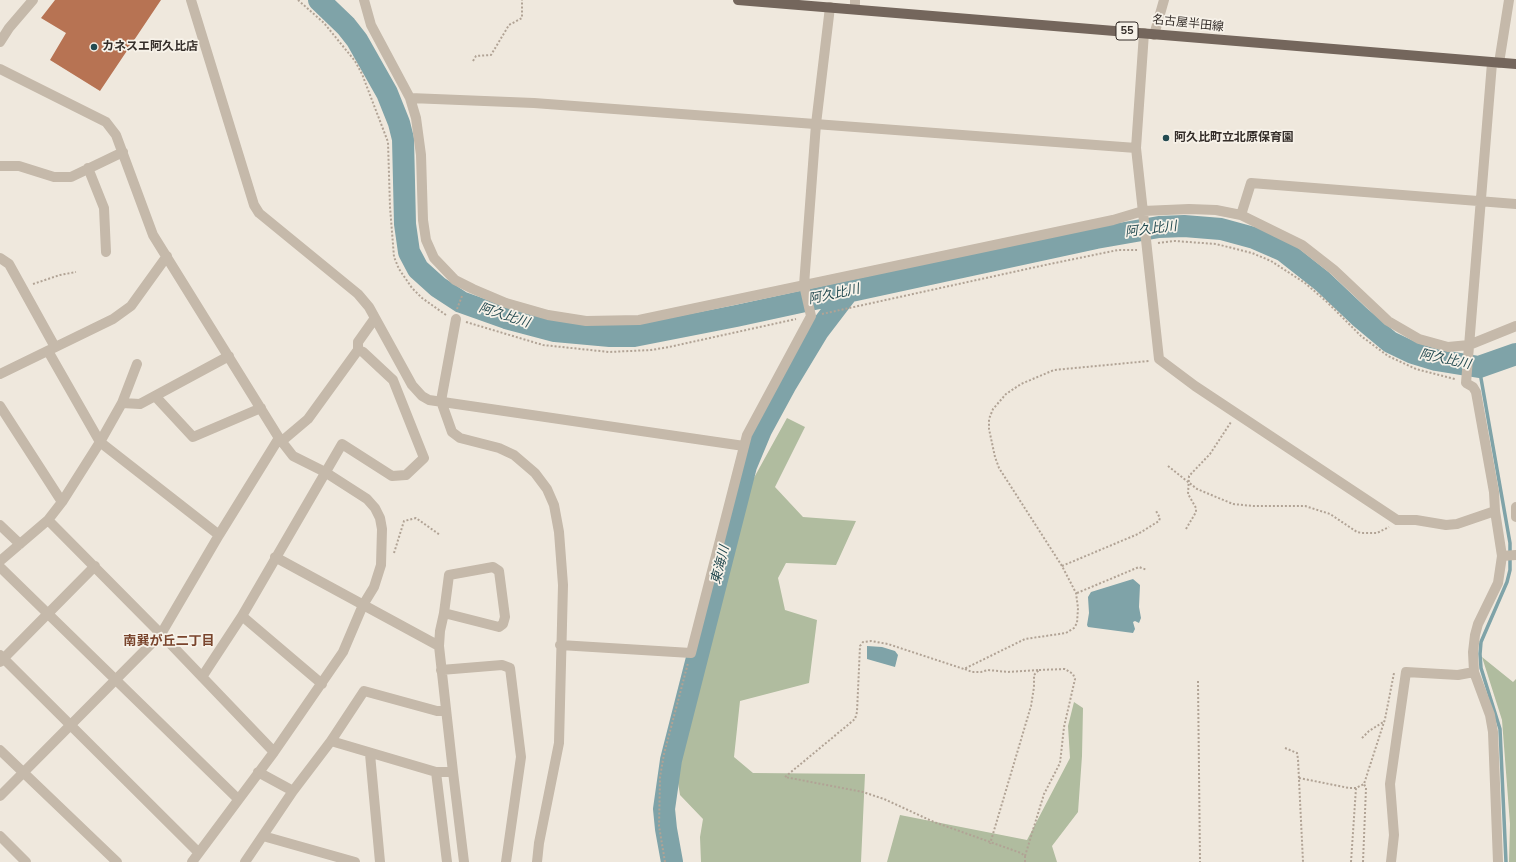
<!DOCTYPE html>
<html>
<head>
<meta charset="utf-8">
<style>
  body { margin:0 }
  canvas { display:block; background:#efe8dd }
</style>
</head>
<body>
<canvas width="1516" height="862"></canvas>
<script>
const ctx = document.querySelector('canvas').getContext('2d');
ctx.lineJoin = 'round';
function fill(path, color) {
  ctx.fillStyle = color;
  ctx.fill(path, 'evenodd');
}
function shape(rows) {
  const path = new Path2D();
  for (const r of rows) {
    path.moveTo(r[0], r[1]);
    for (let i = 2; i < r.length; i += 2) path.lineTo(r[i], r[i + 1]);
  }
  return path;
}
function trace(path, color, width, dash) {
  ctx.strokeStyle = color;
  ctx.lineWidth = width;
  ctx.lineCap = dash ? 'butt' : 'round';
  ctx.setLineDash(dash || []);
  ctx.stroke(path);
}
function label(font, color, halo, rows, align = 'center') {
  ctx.font = font + ' "Nunito Sans","Noto Sans JP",sans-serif';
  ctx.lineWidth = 3.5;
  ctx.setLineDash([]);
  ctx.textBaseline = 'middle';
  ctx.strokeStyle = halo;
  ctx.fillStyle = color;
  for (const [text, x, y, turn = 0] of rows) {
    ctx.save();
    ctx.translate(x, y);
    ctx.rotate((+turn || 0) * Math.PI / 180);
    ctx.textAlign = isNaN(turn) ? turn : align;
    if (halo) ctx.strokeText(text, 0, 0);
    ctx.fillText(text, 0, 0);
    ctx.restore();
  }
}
fill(shape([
  [787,418,805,427,775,487,803,517,856,521,836,565,786,563,778,578,785,610,817,620,809,683,740,701,734,757,753,773,865,774,861,862,701,862,700,837,703,819,680,795,675,764,745,494],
  [1482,657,1513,682,1516,679,1516,862,1509,862,1510,824,1502,720],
  [1074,702,1083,708,1082,756,1078,812,1052,846,1057,862,887,862,900,815,1027,840,1070,758,1068,726]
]), '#b0bc9f');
fill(shape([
  [1133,579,1140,585,1139,607,1141,618,1139,623,1135,621,1133,622,1135,629,1133,633,1088,627,1087,625,1089,613,1088,597,1091,592],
  [867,646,882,647,895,651,898,655,895,667,867,659]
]), '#7fa3a8');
trace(shape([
  [1479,367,1510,543,1510,570,1507,582,1481,642,1480,654,1481,668,1500,729,1506,862]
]), '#7fa3a8', 3.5);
trace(shape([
  [319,0,346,26,357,40,387,93,399,123,403,139,405,224,409,252,418,269,438,287,461,302,506,318,555,331,610,336,634,336,736,316,1096,238,1159,227,1184,226,1221,229,1254,238,1284,251,1322,281,1360,317,1390,342,1413,353,1436,360,1479,367,1516,354],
  [672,862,666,829,664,809,671,760,746,466,761,430,786,384,818,331,847,293]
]), '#7fa3a8', 22);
fill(shape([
  [55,0,161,0,100,91,50,60,66,33,41,18]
]), '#b77353');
trace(shape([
  [298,0,324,23,355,61,362,74,388,142,390,207,394,257,399,269,412,288,422,298,446,315],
  [473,61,476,56,491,55,509,25,522,18,522,0],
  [1158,243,1175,241,1216,244,1252,253,1271,261,1305,283,1327,302,1361,336,1388,356,1416,369,1455,379],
  [33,284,60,275,76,272],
  [457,309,462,296],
  [822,314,1045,265,1118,250,1137,250],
  [466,322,543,345,609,352,651,350,669,347,796,319],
  [1168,466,1197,489,1233,504,1253,506,1305,506,1330,514,1357,532,1362,533,1377,533,1389,527],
  [1186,529,1196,512,1196,508,1188,494,1189,476,1210,454,1231,422],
  [394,553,404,521,416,518,440,535],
  [1062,566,1138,534,1159,521,1160,518,1156,511],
  [1077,593,1139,567,1147,570],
  [965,669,972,672,981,672,988,670,1008,672,1039,670,1034,675,1034,687,1031,706,990,844],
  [1198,681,1200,862],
  [1362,738,1369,731,1385,721],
  [1285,748,1297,753,1298,759,1303,862],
  [1299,778,1349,788,1356,788,1364,784,1385,719,1394,673],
  [1025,856,1044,794,1060,763,1064,727,1075,679,1073,674,1065,669,1039,670],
  [665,862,659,826,660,777,664,754,688,663],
  [1025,862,1025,856,1021,853,934,822,884,799,863,792,785,777,855,719,857,712,860,646,863,642,871,641,888,644,964,669,1025,639,1066,633,1074,628,1077,623,1078,608,1076,593,1062,566,999,468,995,457,989,429,989,419,993,409,1006,394,1021,384,1054,370,1149,361],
  [1351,862,1356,788],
  [1363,862,1366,788,1364,784]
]), '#b1a395', 2, [2, 2]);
trace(shape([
  [191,0,254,205,259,213,358,294,369,307,412,385,422,396,429,400,744,446],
  [364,0,371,25,410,98,416,118,421,155,423,220,426,240,434,258,455,280,473,289,506,303,548,315,586,321,639,320,1113,220,1143,211,1189,209,1216,210,1241,215,1302,245,1334,270,1388,321,1419,339,1448,347,1469,345,1516,326],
  [855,0,855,9],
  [1144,33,1136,148,1159,359,1195,386,1397,520,1416,520,1446,525,1457,524,1495,511],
  [1154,35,1164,0],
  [0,42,9,28,33,0],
  [1492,63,1466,383,1473,387,1476,392,1494,492,1495,511,1502,556,1498,583,1478,624,1475,635,1473,652,1474,672,1490,715,1493,732,1498,862],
  [1499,63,1509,0],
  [0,69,106,122,116,135,153,235,279,438,293,456,325,472,367,499,375,508,380,518,382,529,381,565,374,587,363,605,343,652,274,752,192,862],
  [410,98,534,103,1136,148],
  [0,166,19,166,54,177,71,177,123,152],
  [88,168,104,208,106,252],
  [1241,215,1251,183,1516,204],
  [0,258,9,264,55,347],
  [456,319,441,401,452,432,460,438,499,448,514,455,535,473,547,489,554,505,559,532,563,585,559,743,539,843,537,862],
  [48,351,100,442,219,535],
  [0,374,113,319,131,306,167,256],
  [155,396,193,437,261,408],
  [122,403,137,364],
  [0,406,62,502],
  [282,441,308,419,358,350,358,342,375,318],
  [1516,507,1516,517],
  [48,520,161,634,274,752],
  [0,525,20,544],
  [1502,556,1516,555],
  [275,557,439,646],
  [0,561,48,520,62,502,100,442,122,403,140,404,229,356],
  [0,567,238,799],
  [560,645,691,653,747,435,811,316,804,285,816,124,830,7],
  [0,655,198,852],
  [0,662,95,566],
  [441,670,502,665,510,668,521,757,506,862],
  [202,677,242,616],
  [322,684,242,616,342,444,392,476,406,475,424,458,393,380,363,352,358,350],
  [331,741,364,691,437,711,446,711],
  [0,750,117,862],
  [370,754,380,862],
  [258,772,293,791],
  [436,772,447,862],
  [453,772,464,862],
  [0,796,161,634,219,535,279,438],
  [0,836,26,862],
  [263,836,355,862],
  [245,862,293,791,331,741,436,772,453,772,439,646,440,631,444,613,499,627,503,624,505,617,499,571,493,567,449,575,444,613],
  [1391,862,1394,835,1390,784,1406,672,1458,675,1474,672]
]), '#c5b9aa', 10);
trace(shape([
  [738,0,1516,64]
]), '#74665c', 10);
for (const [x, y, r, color] of [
  [94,47,4,"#234a50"],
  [1166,138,4,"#234a50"]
]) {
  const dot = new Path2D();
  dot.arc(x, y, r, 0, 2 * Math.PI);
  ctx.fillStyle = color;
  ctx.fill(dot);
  trace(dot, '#f7f2e9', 1.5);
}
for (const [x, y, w] of [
  [1127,31,22]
]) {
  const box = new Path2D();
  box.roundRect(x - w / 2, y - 9, w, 18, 3);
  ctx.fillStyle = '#f7f2e9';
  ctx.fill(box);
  trace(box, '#342d29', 1);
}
label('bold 11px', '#342d29', null, [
  ["55",1127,31]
]);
label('12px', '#342d29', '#f7f2e9', [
  ["名古屋半田線",1188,24,6]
]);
label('bold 12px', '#342d29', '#f7f2e9', [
  ["カネスエ阿久比店",102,47],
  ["阿久比町立北原保育園",1174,138]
], 'left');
label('italic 13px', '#234a50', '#f7f2e9', [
  ["阿久比川",1151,230,-7],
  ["阿久比川",834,295,-12],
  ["阿久比川",504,316,18],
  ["阿久比川",1445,360,12],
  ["東海川",721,565,-76]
]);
label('bold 13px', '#79442c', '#f7f2e9', [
  ["南巽が丘二丁目",169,642]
]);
</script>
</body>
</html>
